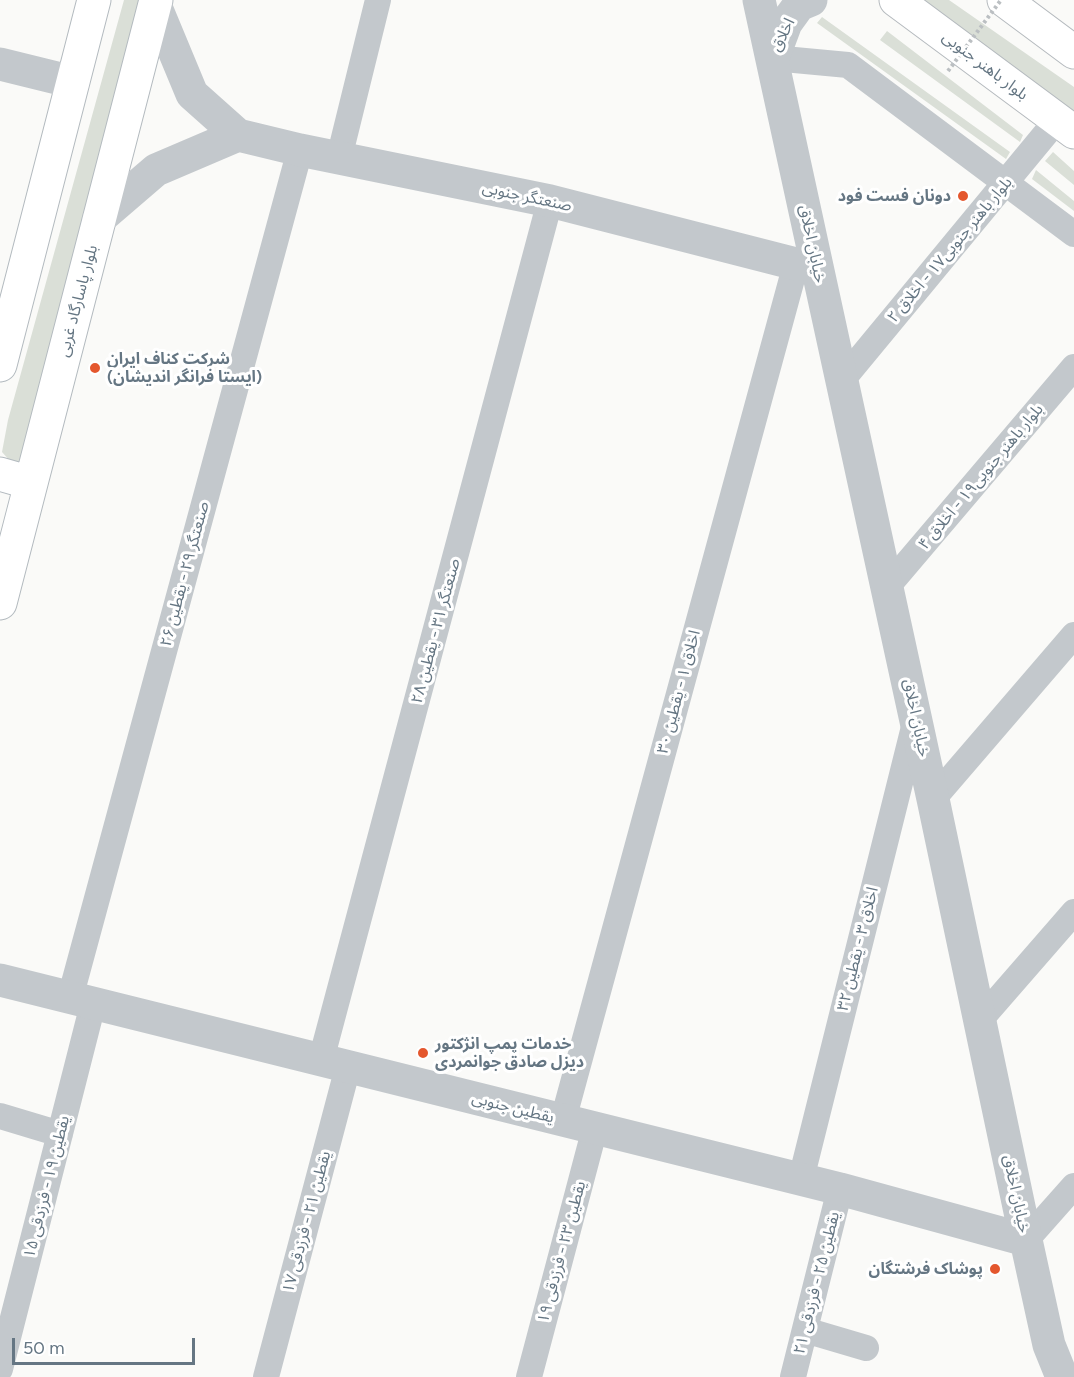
<!DOCTYPE html>
<html>
<head>
<meta charset="utf-8">
<style>
  body { margin:0 }
  #map { position:relative; width:1074px; height:1377px; overflow:hidden; background:#fafaf8; font-family:Figtree,sans-serif }
  canvas { display:block }
  .scale { position:absolute; left:12px; top:1338px; width:183px; height:27px; box-sizing:border-box; border:3px solid #657683; border-top:0; padding-left:8px; font-size:18px; line-height:21px; white-space:nowrap; color:#657683; -webkit-text-stroke:4px #fff; paint-order:stroke }
</style>
</head>
<body>
<div id="map">
<canvas width="1074" height="1377"></canvas>
<div class="scale">50 m</div>
</div>
<script>
const ctx = document.querySelector('canvas').getContext('2d');
ctx.lineJoin = 'round';
function fill(path, color) {
  ctx.fillStyle = color;
  ctx.fill(path, 'evenodd');
}
function shape(rows) {
  const path = new Path2D();
  for (const r of rows) {
    path.moveTo(r[0], r[1]);
    for (let i = 2; i < r.length; i += 2) path.lineTo(r[i], r[i + 1]);
  }
  return path;
}
function trace(path, color, width, dash) {
  ctx.strokeStyle = color;
  ctx.lineWidth = width;
  ctx.lineCap = dash ? 'butt' : 'round';
  ctx.setLineDash(dash || []);
  ctx.stroke(path);
}
function label(font, color, halo, rows, align = 'center') {
  ctx.font = font + ' Figtree,"Noto Sans Arabic",sans-serif';
  ctx.lineWidth = 6;
  ctx.setLineDash([]);
  ctx.textBaseline = 'middle';
  ctx.strokeStyle = halo;
  ctx.fillStyle = color;
  for (const [text, x, y, turn = 0] of rows) {
    ctx.save();
    ctx.translate(x, y);
    ctx.rotate((+turn || 0) * Math.PI / 180);
    ctx.textAlign = isNaN(turn) ? turn : align;
    if (halo) ctx.strokeText(text, 0, 0);
    ctx.fillText(text, 0, 0);
    ctx.restore();
  }
}
fill(shape([
  [124,0,159,0,25,466,10,461,2,452,8,420],
  [913,0,949,0,1074,87,1074,119],
  [822,17,1010,152,1006,159,817,23],
  [887,31,1023,135,1020,142,880,40],
  [1053,152,1074,171,1074,185,1045,161],
  [1036,170,1074,201,1074,211,1032,179]
]), '#dadfd7');
const secondary = shape([
  [0,365,94,0],
  [0,474,31,483],
  [0,603,156,0]
]);
const primary = shape([
  [896,0,1074,132],
  [1004,0,1074,52]
]);
trace(secondary, '#b3babf', 35);
trace(primary, '#b5babe', 35);
trace(shape([
  [773,58,848,65,1074,234],
  [339,158,378,0],
  [843,379,1057,120],
  [887,587,1074,367],
  [933,799,1074,635],
  [70,998,300,150],
  [980,1020,1074,912],
  [321,1060,550,201],
  [0,1116,60,1134],
  [563,1120,796,264],
  [801,1179,915,723],
  [1026,1240,1074,1186],
  [805,1330,866,1348],
  [0,1369,93,1004],
  [266,1377,348,1067],
  [529,1377,595,1128],
  [793,1377,840,1189]
]), '#c3c8cc', 26);
trace(shape([
  [759,0,933,799,1026,1240,1049,1345,1062,1377],
  [155,5,192,94,238,135,300,150,550,201,796,264,815,260],
  [773,58,786,23,799,5,811,0],
  [0,64,73,82],
  [99,219,156,170,238,135],
  [0,980,840,1189,1026,1240]
]), '#c3c8cc', 33);
trace(secondary, '#fff', 33);
trace(primary, '#fff', 33);
trace(shape([
  [948,71,1001,0]
]), '#bbbfc2', 4, [3, 3]);
for (const [x, y, r, color] of [
  [963,196,6,"#e4572e"],
  [95,368,6,"#e4572e"],
  [423,1053,6,"#e4572e"],
  [995,1269,6,"#e4572e"]
]) {
  const dot = new Path2D();
  dot.arc(x, y, r, 0, 2 * Math.PI);
  ctx.fillStyle = color;
  ctx.fill(dot);
  trace(dot, '#fff', 2);
}
label('16px', '#657683', '#fff', [
  ["اخلاق",783,35,-64],
  ["بلوار باهنر جنوبی",985,66,37],
  ["صنعتگر جنوبی",527,197,12],
  ["خیابان اخلاق",812,244,78],
  ["بلوار باهنر جنوبی۱۷ - اخلاق ۲",950,250,-50],
  ["بلوار پاسارگاد غربی",78,301,-75],
  ["بلوار باهنر جنوبی۱۹ - اخلاق ۴",981,477,-50],
  ["صنعتگر ۲۹ - یقطین ۲۶",185,574,-75],
  ["صنعتگر ۳۱ - یقطین ۲۸",436,631,-75],
  ["اخلاق ۱ - یقطین ۳۰",679,692,-75],
  ["خیابان اخلاق",916,718,78],
  ["اخلاق ۳ - یقطین ۳۲",858,949,-76],
  ["یقطین جنوبی",513,1108,14],
  ["یقطین ۱۹ - فرزدقی ۱۵",47,1187,-76],
  ["خیابان اخلاق",1016,1194,78],
  ["یقطین ۲۱ - فرزدقی ۱۷",307,1222,-75],
  ["یقطین ۲۳ - فرزدقی ۱۹",562,1252,-75],
  ["یقطین ۲۵ - فرزدقی ۲۱",817,1283,-76]
]);
label('bold 16px', '#657683', '#fff', [
  ["دونان فست فود",951,196],
  ["شرکت کناف ایران",107,359,"left"],
  ["(ایستا فرانگر اندیشان)",107,377,"left"],
  ["خدمات پمپ انژکتور",435,1044,"left"],
  ["دیزل صادق جوانمردی",435,1062,"left"],
  ["پوشاک فرشتگان",983,1269]
], 'right');
</script>
</body>
</html>
